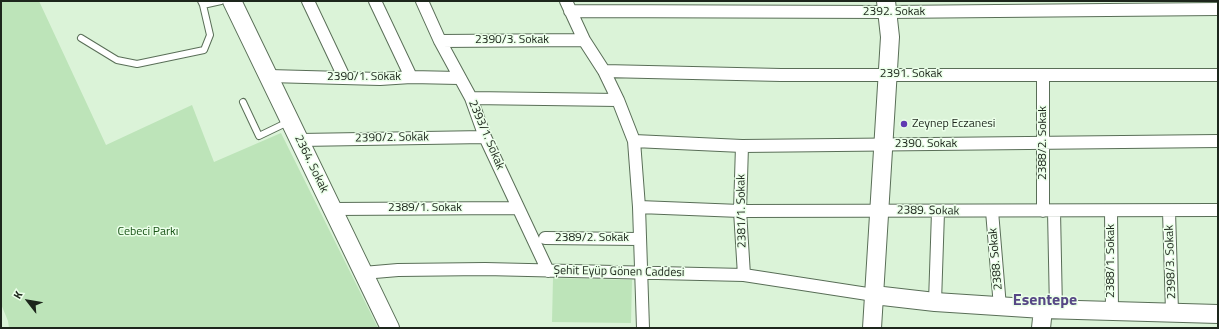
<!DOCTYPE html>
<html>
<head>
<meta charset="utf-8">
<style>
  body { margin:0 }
  #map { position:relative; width:1219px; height:329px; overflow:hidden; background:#dbf3d8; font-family:"Titillium Web",sans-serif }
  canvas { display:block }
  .frame { position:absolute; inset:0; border:2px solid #1d261c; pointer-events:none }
  .north { position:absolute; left:8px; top:281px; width:40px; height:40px; -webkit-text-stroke:3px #ebffe9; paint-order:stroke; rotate:301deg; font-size:11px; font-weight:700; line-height:16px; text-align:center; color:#1d261c }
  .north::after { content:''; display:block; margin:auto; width:14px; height:18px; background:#1d261c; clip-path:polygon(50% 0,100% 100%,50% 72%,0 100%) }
</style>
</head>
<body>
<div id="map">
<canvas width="1219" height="329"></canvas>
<div class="frame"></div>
<div class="north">K</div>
</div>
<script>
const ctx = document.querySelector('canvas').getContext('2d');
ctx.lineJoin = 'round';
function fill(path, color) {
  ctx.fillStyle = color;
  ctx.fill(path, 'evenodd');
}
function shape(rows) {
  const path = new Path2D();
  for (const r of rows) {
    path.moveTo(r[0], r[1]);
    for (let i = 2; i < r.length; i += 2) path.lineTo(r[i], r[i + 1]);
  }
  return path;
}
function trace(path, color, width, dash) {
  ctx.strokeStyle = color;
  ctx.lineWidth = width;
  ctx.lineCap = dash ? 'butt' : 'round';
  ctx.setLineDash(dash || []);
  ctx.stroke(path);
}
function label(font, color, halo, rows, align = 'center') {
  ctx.font = font + ' "Titillium Web",sans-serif';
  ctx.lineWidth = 3;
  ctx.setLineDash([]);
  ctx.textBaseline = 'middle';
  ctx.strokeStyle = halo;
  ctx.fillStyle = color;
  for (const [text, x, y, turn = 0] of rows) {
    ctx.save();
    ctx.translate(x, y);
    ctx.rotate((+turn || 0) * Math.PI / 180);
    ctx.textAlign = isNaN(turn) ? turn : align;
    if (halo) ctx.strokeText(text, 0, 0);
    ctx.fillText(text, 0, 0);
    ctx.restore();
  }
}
fill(shape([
  [1,1,39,1,106,145,192,105,214,162,281,133,378,328,9,328,8,321,1,304],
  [553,278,632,280,631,323,552,322]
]), '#bde4b9');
const lane = shape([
  [201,1,203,5,221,1],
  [81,38,117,60,137,64,204,50,210,35,203,5],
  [243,102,259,136,288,122]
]);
const street = shape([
  [308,1,344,77],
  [375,1,411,77],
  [422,1,440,41,471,98,485,137,548,271],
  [566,1,584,40,604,71,618,100,634,141,639,207,643,328],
  [570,11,887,12,1218,9],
  [440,41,584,40],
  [604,71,781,75,1218,75],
  [1043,75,1043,211],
  [269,76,380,79,411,77,459,78],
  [471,98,618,100],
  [300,140,485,137],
  [634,141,742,146,1218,141],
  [742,146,740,211,744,275],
  [639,207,740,211,1218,210],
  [332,209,518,208],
  [992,211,1000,307],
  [1054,211,1056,310],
  [1111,211,1112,311],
  [1169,211,1172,312],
  [545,238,639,239],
  [363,273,398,270,485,269,744,275,874,295],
  [935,302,938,212]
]);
const secondary = shape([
  [232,1,390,328],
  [874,295,935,302,1043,309,1218,314],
  [872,328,890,37,886,1],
  [1041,328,1043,309]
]);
trace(lane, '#596e57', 8);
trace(street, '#596e57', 14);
trace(secondary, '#596e57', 20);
trace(lane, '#fff', 6);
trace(street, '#fff', 12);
trace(secondary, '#fff', 18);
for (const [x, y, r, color] of [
  [904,124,4,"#603ab2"]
]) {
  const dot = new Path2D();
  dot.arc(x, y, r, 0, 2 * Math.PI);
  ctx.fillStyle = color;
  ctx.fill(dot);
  trace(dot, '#ebffe9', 1.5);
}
label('12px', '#1d261c', '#ebffe9', [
  ["2392. Sokak",894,12],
  ["2390/3. Sokak",512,40],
  ["2391. Sokak",911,74],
  ["2390/1. Sokak",364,77],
  ["2393/1. Sokak",486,135,67],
  ["2390/2. Sokak",392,138,-1],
  ["2388/2. Sokak",1043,143,-90],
  ["2390. Sokak",926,144],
  ["2364. Sokak",311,164,64],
  ["2389/1. Sokak",425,208],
  ["2381/1. Sokak",742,211,-91],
  ["2389. Sokak",928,211,1],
  ["2389/2. Sokak",592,238],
  ["2388. Sokak",996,259,-95],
  ["2388/1. Sokak",1111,261,-90],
  ["2398/3. Sokak",1171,262,-92],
  ["Şehit Eyüp Gönen Caddesi",619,272,1]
]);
label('12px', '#1d261c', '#ebffe9', [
  ["Zeynep Eczanesi",912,124]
], 'left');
label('12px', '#185316', '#ebffe9', [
  ["Cebeci Parkı",148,232]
]);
label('bold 16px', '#564785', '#ebffe9', [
  ["Esentepe",1045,301]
]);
</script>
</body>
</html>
